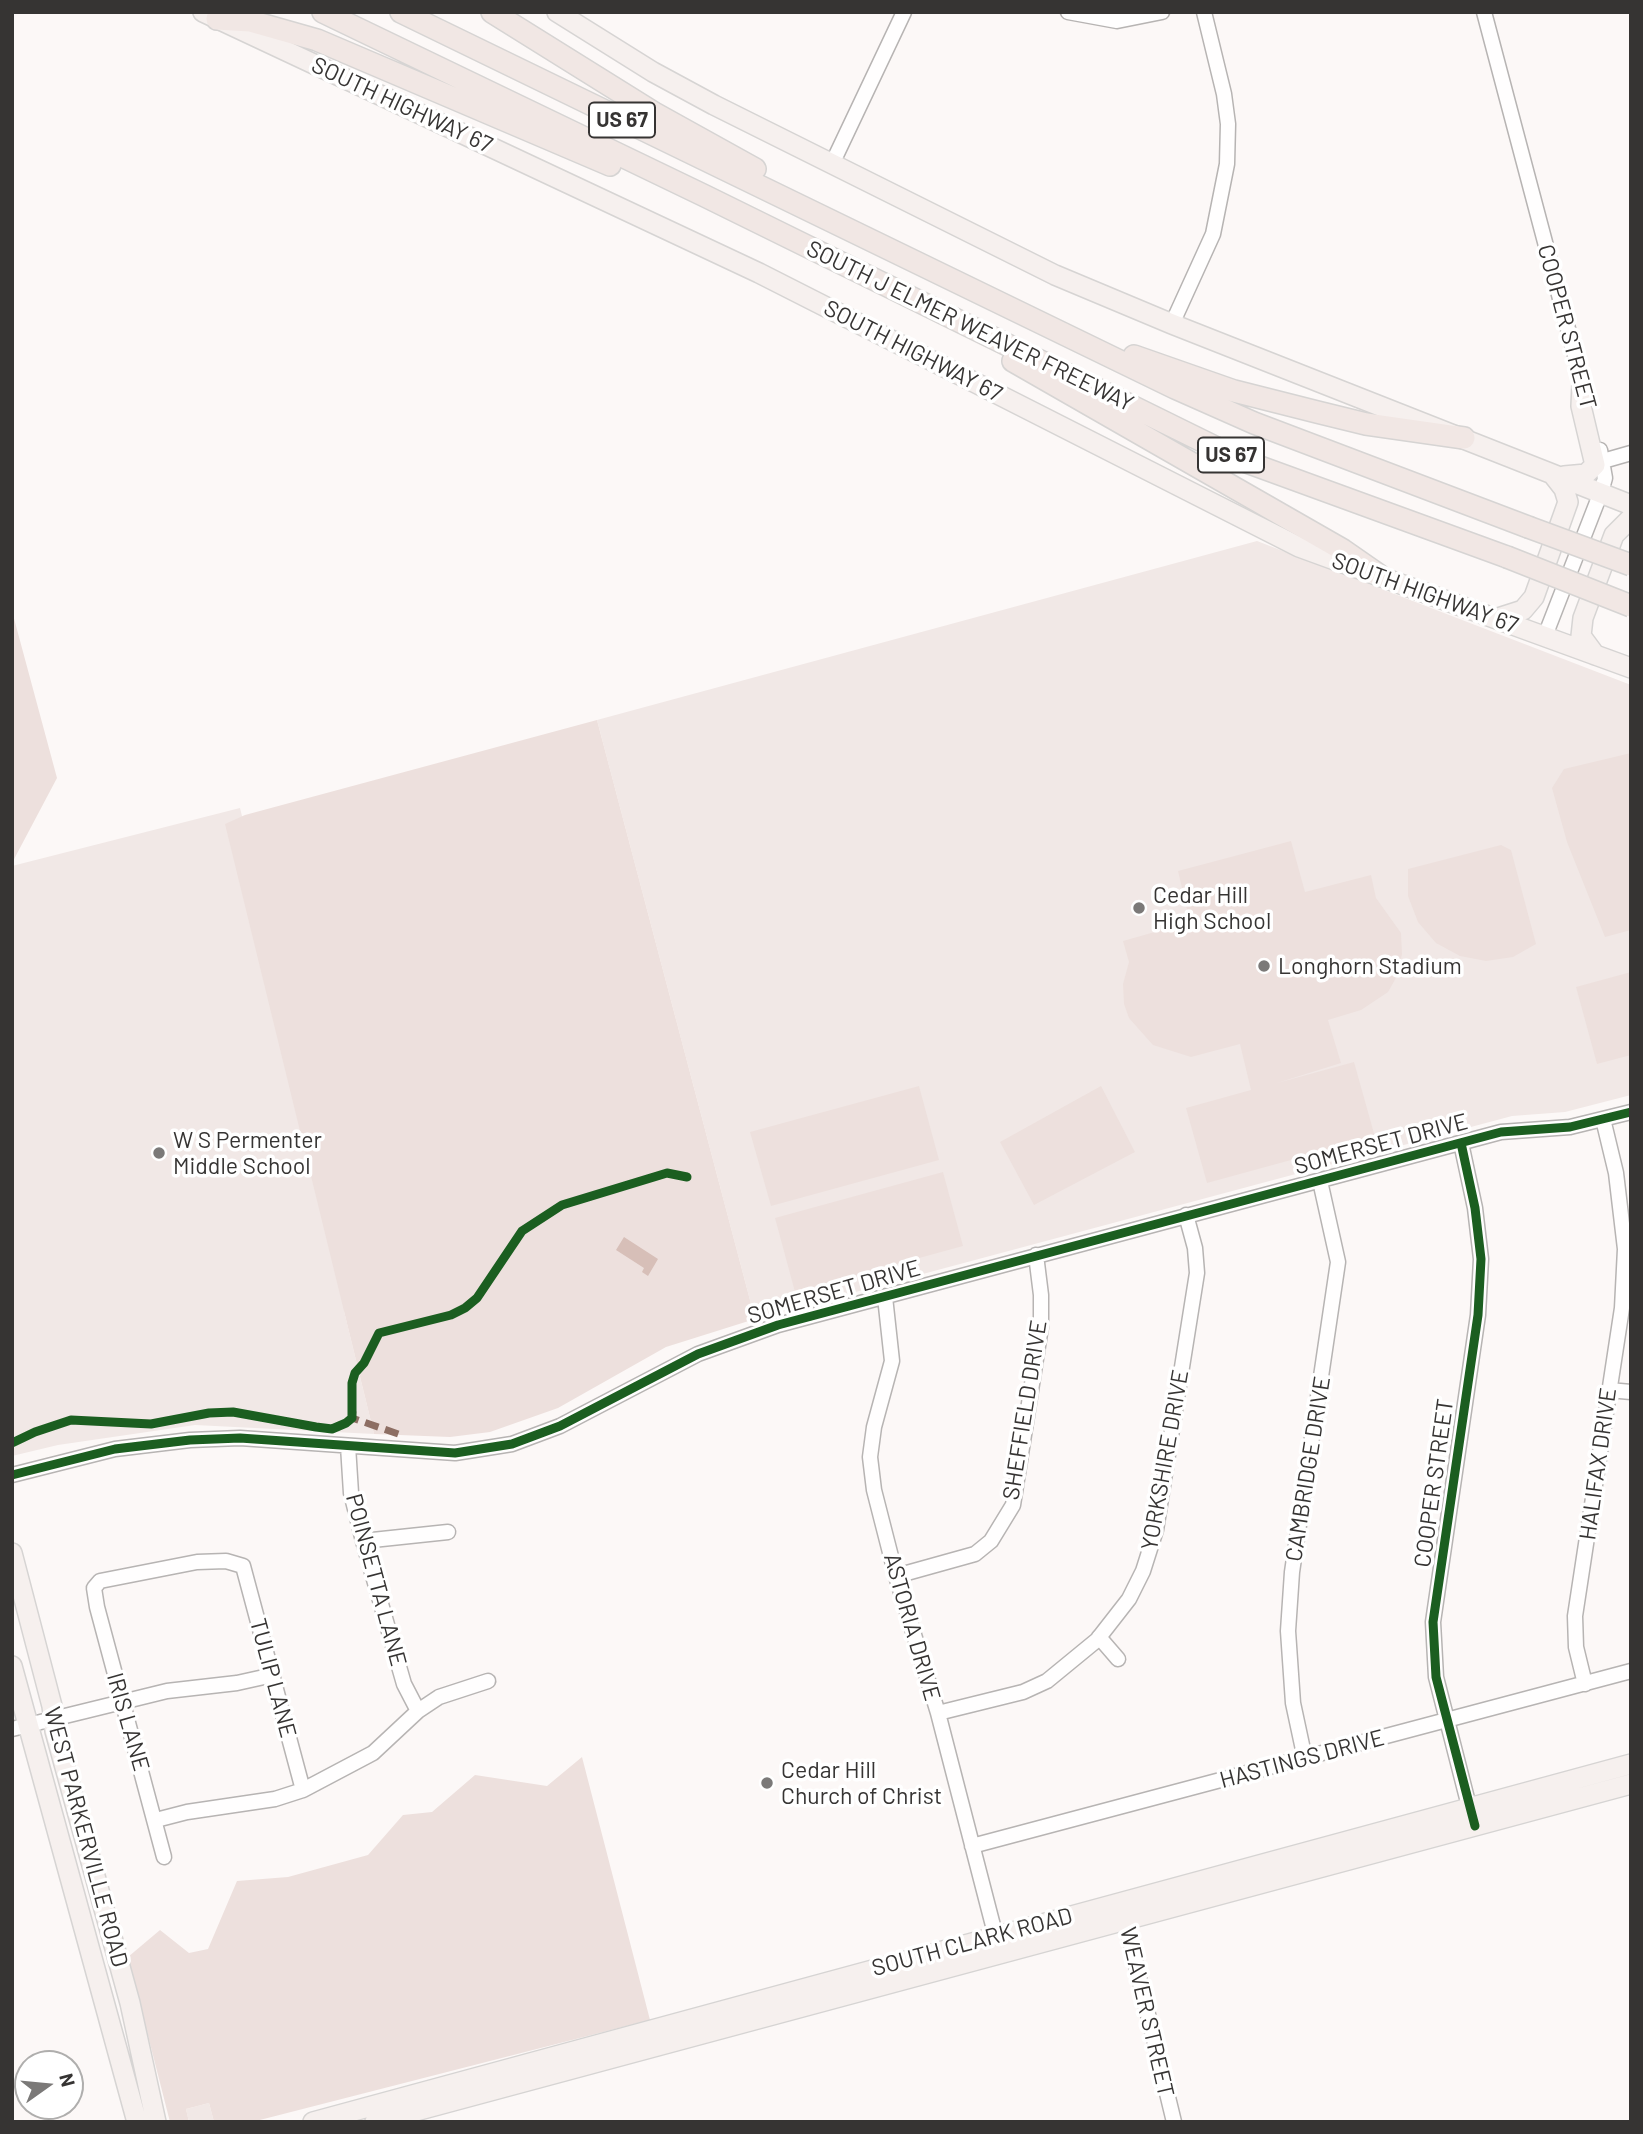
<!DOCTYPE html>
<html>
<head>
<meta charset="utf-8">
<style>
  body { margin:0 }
  #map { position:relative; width:1643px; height:2134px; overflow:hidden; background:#fcf8f7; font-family:Barlow,sans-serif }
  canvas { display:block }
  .frame { position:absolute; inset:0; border:14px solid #363433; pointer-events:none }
  .north { position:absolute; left:14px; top:2050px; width:70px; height:70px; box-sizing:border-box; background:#fff; border:2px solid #afaead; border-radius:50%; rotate:75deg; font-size:19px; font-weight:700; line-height:28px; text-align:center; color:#363433 }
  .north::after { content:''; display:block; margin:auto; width:24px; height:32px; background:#7b7978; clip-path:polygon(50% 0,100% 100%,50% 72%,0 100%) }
</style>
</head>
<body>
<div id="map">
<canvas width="1643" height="2134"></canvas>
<div class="frame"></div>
<div class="north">N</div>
</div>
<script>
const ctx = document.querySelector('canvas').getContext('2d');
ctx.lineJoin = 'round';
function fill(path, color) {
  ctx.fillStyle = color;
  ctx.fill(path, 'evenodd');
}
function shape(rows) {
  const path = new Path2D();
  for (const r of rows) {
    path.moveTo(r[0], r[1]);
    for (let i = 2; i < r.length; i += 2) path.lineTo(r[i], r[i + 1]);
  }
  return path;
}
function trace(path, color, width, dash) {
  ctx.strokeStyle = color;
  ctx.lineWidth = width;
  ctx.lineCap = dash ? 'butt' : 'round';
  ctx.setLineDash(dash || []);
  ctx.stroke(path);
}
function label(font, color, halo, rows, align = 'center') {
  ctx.font = font + ' Barlow,sans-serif';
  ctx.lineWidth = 7;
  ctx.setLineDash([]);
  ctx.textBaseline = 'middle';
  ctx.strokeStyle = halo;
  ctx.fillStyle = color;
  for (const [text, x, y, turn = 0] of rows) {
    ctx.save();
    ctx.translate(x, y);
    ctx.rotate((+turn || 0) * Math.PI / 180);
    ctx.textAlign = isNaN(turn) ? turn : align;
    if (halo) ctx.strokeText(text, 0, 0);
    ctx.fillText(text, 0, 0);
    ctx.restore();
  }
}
fill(shape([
  [1257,541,1631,685,1631,1095,1565,1112,1512,1116,755,1319,597,720],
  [240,808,363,1306,344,1311,374,1434,195,1425,58,1445,12,1456,12,866],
  [209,2103,214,2122,189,2122,186,2109]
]), '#f1e8e6');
fill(shape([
  [12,611,57,778,12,863],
  [597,720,755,1319,666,1347,558,1408,490,1432,450,1437,374,1434,225,824,245,815],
  [1631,753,1631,930,1605,937,1567,842,1552,788,1564,769],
  [1291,841,1305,892,1371,875,1376,898,1401,933,1402,954,1397,976,1388,992,1361,1010,1328,1020,1341,1063,1277,1083,1354,1062,1375,1137,1207,1183,1186,1108,1251,1090,1240,1044,1191,1057,1153,1045,1129,1018,1124,1004,1123,984,1129,962,1123,941,1190,922,1178,871],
  [1501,845,1511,850,1536,944,1513,957,1486,961,1460,956,1436,943,1418,922,1408,896,1408,869],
  [1631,972,1631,1055,1597,1064,1576,987],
  [919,1086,939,1160,771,1206,750,1132],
  [1101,1086,1135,1152,1034,1205,1000,1142],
  [943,1172,963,1246,795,1292,775,1218],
  [582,1757,650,2020,252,2122,214,2122,209,2103,186,2109,189,2122,170,2122,128,1957,160,1930,189,1953,208,1949,237,1881,288,1877,368,1855,403,1815,432,1812,475,1775,547,1786]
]), '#ede0dd');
fill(shape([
  [624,1237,658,1259,648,1276,642,1272,644,1268,616,1250]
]), '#d7bfb8');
const minor = shape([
  [1068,12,1117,21,1162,12],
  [1484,12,1585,393],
  [832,164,904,12],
  [1172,324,1213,234,1227,164,1228,124,1224,94,1204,12],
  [1603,461,1631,453],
  [1545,636,1601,492,1605,478,1600,450],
  [1461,1143,1475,1208,1481,1259,1478,1315,1433,1622,1436,1677,1471,1814],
  [885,1297,892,1361,874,1427,870,1457,874,1490,896,1576,938,1713,998,1945],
  [1609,1390,1631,1392],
  [348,1446,351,1493,363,1541,404,1684,418,1711],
  [12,1475,115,1449,190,1440,240,1438,455,1453,512,1444,560,1426,698,1354,778,1325,1501,1132,1570,1127,1631,1112],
  [363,1541,448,1532],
  [896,1576,975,1554,991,1541,1013,1505,1041,1327,1041,1295,1036,1255],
  [1099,1637,1118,1659],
  [1585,1684,1576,1647,1575,1616,1622,1308,1625,1249,1616,1173,1603,1119],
  [938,1713,1023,1692,1047,1681,1097,1640,1129,1599,1143,1571,1156,1530,1197,1273,1195,1248,1186,1215],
  [12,1729,167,1691,237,1683,273,1675],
  [1305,1759,1293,1703,1288,1631,1292,1572,1338,1262,1320,1181],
  [156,1820,187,1812,275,1799,303,1790,373,1753,418,1711,439,1697,488,1681],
  [972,1846,1631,1671],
  [164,1857,97,1607,94,1588,100,1581,197,1562,226,1561,243,1566,303,1790],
  [1123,1911,1174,2122]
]);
const major = shape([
  [203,12,759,273,1299,547,1631,668],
  [557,12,653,72,714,105,1055,275,1172,324,1631,505],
  [1564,476,1586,474,1595,465,1581,406,1582,384],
  [1498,618,1523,610,1534,597,1568,502,1564,489,1553,475],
  [1595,655,1581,636,1583,618,1614,535,1631,518],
  [12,1553,52,1706,55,1731,130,2003,156,2122],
  [12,1666,137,2122],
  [313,2122,1631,1764],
  [375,2122,1631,1784]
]);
const highway = shape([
  [323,12,705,196,1241,460,1507,557],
  [401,12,1175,388,1254,423,1528,527],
  [492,12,654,113,755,169],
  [217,19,250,21,317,40,610,165],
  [1134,356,1234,391,1317,412,1366,424,1464,438],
  [1013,361,1343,550,1379,575]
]);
trace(minor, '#b7b4b3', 17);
trace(major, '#d6d4d3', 22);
trace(highway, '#d6d4d3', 24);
trace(minor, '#fffefe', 14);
trace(major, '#f6f0ee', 19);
trace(highway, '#f1e7e4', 21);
const highwayBridge = shape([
  [1528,527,1631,565],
  [1507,557,1631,606]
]);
trace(highwayBridge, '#d6d4d3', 24, []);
trace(highwayBridge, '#f1e7e4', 21);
trace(shape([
  [353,1411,352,1418,404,1436]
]), '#8d6e63', 7, [14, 7]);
trace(shape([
  [1461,1143,1475,1208,1481,1259,1478,1315,1433,1622,1436,1677,1475,1826],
  [12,1443,35,1432,71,1420,151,1424,209,1413,233,1412,316,1427,332,1429,346,1423,352,1418,352,1383,355,1373,364,1363,379,1333,451,1315,465,1308,477,1298,522,1231,562,1205,667,1173,687,1177],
  [12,1475,115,1449,190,1440,240,1438,455,1453,512,1444,560,1426,698,1354,778,1325,1501,1132,1570,1127,1631,1112]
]), '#1b5e20', 9);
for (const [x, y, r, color] of [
  [1139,908,7,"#7b7978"],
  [1264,966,7,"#7b7978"],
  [159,1153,7,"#7b7978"],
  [767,1783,7,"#7b7978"]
]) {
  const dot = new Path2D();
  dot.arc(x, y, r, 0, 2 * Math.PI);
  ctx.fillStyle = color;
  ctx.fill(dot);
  trace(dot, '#fff', 2.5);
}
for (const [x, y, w] of [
  [622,120,66],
  [1231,455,66]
]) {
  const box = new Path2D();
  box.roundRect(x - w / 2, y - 17.5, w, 35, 5);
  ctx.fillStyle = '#fff';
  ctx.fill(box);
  trace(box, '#363433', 2);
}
label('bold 21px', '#363433', null, [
  ["US 67",622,120],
  ["US 67",1231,455]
]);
label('23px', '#363433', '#fff', [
  ["SOUTH HIGHWAY 67",402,105,25],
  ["SOUTH J ELMER WEAVER FREEWAY",970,326,26],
  ["COOPER STREET",1567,327,75],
  ["SOUTH HIGHWAY 67",913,351,27],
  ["SOUTH HIGHWAY 67",1425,593,20],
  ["SOMERSET DRIVE",1381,1144,-15],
  ["SOMERSET DRIVE",834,1292,-16],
  ["SHEFFIELD DRIVE",1025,1410,-81],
  ["YORKSHIRE DRIVE",1165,1460,-80],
  ["HALIFAX DRIVE",1598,1464,-82],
  ["CAMBRIDGE DRIVE",1308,1469,-81],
  ["COOPER STREET",1434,1483,-82],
  ["POINSETTA LANE",376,1580,75],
  ["ASTORIA DRIVE",912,1627,74],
  ["TULIP LANE",273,1678,75],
  ["IRIS LANE",128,1722,74],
  ["HASTINGS DRIVE",1302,1759,-15],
  ["WEST PARKERVILLE ROAD",86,1837,75],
  ["SOUTH CLARK ROAD",972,1942,-15],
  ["WEAVER STREET",1147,2012,77]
]);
label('23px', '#363433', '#fff', [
  ["Cedar Hill",1153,895],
  ["High School",1153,921],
  ["Longhorn Stadium",1278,966],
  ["W S Permenter",173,1140],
  ["Middle School",173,1166],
  ["Cedar Hill",781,1770],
  ["Church of Christ",781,1796]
], 'left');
</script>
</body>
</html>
